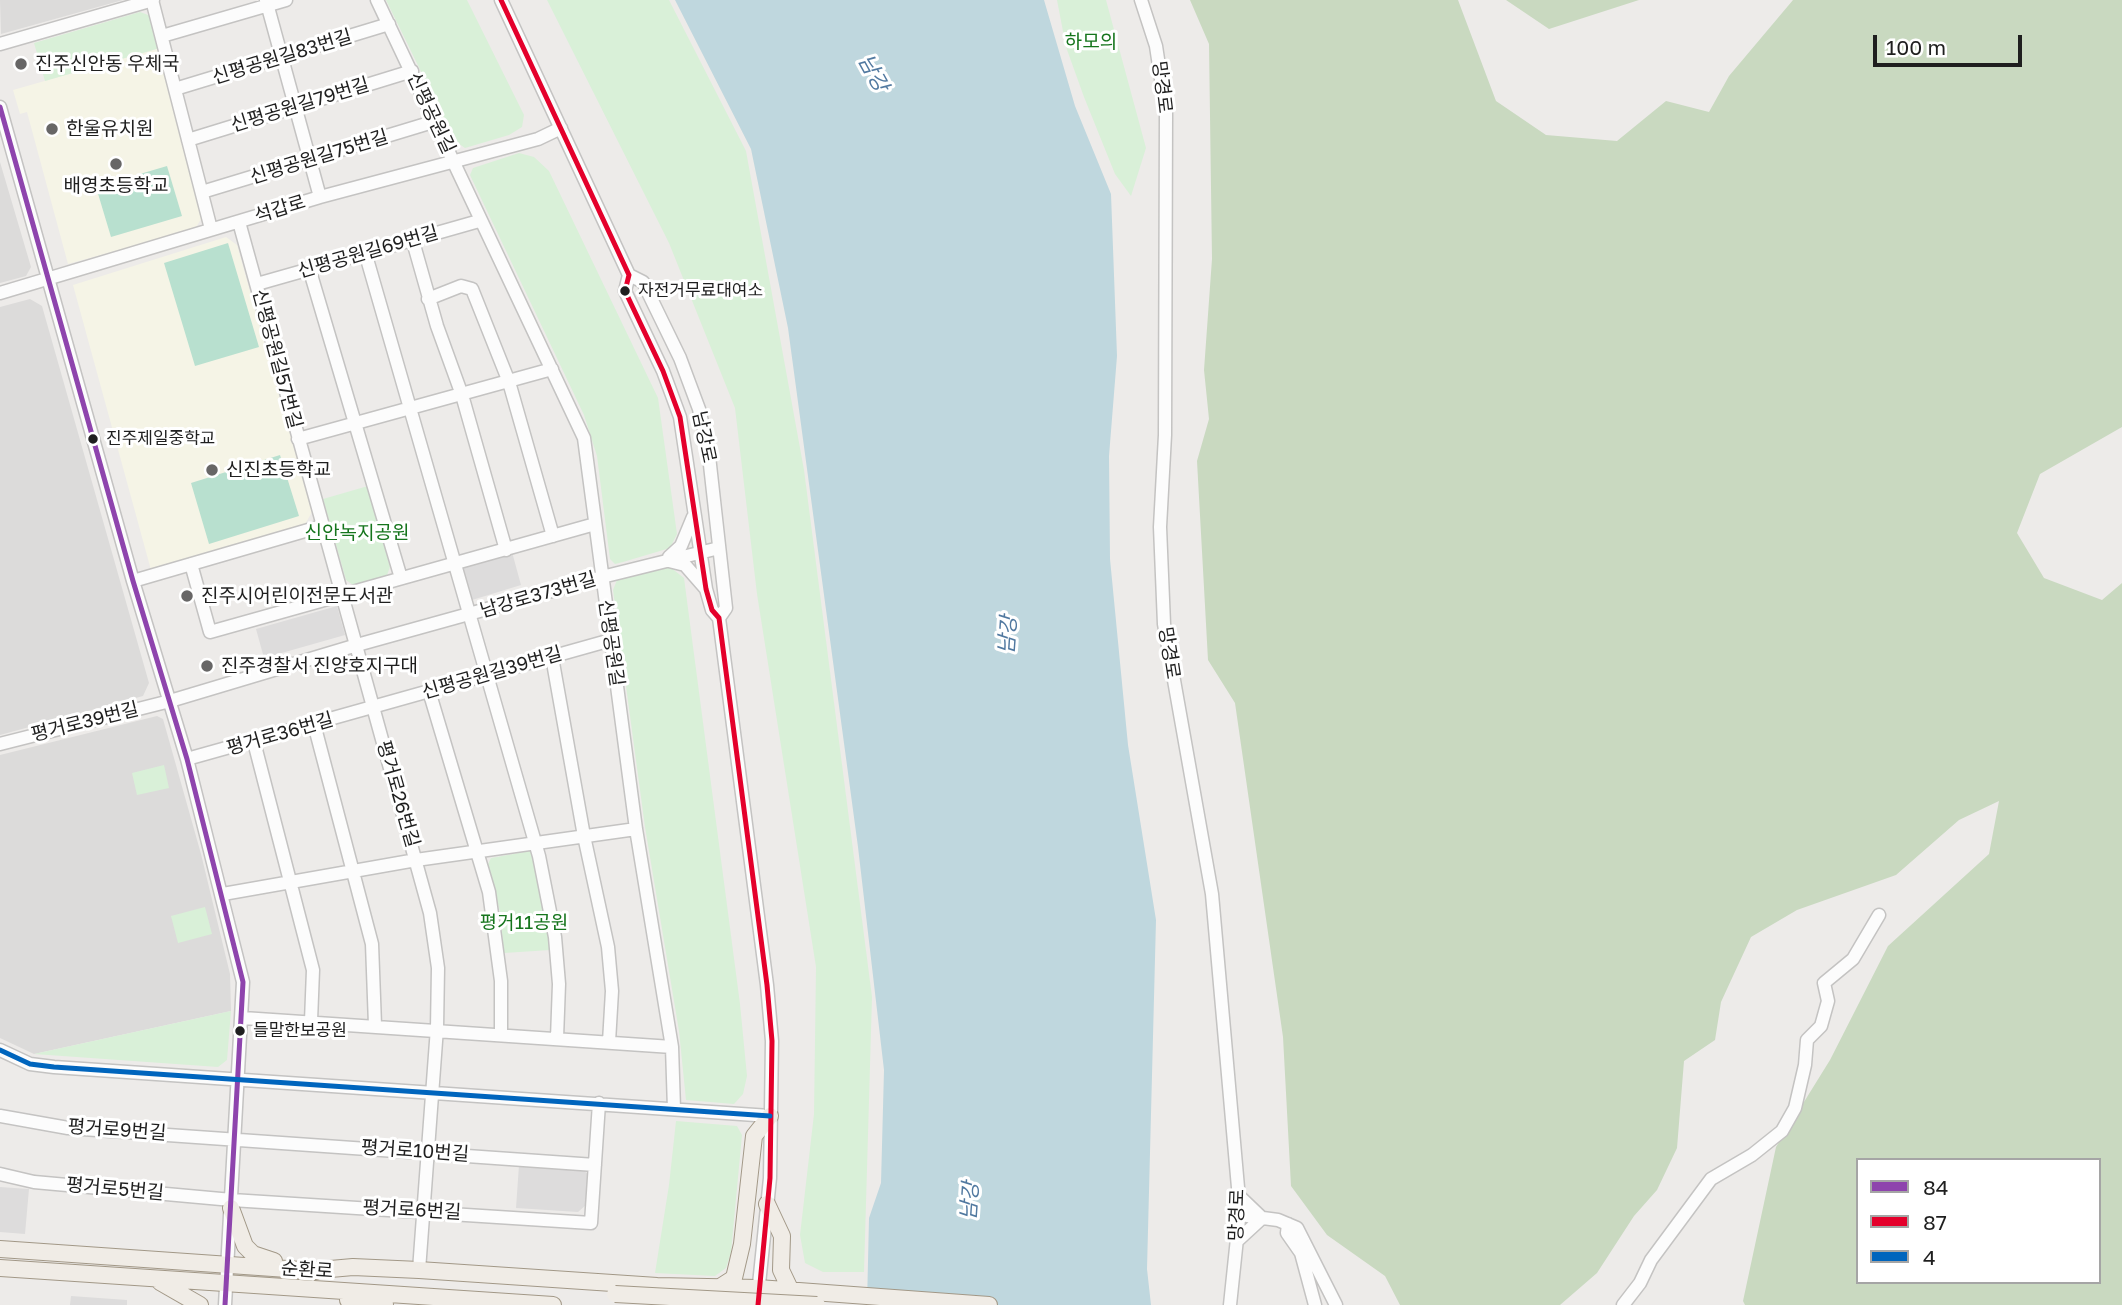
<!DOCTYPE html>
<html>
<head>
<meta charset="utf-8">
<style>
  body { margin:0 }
  #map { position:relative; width:2122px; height:1305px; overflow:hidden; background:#edebe9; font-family:"Golos Text",sans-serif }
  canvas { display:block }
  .legend { position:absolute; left:1856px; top:1158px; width:245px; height:126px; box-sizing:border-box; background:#fff; border:2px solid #a5a5a5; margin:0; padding:9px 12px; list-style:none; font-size:21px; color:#1f1f1f }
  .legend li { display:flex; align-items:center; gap:14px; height:35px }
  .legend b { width:35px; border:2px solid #a5a5a5 }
  .scale { position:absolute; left:1873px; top:35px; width:149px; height:32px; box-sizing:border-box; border:4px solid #1f1f1f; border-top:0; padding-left:9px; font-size:21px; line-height:24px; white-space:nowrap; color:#1f1f1f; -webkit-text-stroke:5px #fff; paint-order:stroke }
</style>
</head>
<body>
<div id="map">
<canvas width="2122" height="1305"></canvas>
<ul class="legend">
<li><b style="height:9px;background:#8e44ad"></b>84</li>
<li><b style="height:9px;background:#e4002b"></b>87</li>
<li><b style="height:9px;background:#0065bd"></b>4</li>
</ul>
<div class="scale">100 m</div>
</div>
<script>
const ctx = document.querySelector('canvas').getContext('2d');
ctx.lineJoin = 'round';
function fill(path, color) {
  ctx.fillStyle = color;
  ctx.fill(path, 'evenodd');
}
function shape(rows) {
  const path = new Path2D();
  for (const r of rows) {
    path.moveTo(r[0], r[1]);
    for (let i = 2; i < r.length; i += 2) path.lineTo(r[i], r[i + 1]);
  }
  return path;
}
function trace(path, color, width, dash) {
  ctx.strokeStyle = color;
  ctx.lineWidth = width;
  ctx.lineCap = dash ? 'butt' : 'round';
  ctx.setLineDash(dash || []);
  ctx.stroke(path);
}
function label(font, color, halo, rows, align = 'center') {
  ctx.font = font + ' "Golos Text","Noto Sans KR",sans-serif';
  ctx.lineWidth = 6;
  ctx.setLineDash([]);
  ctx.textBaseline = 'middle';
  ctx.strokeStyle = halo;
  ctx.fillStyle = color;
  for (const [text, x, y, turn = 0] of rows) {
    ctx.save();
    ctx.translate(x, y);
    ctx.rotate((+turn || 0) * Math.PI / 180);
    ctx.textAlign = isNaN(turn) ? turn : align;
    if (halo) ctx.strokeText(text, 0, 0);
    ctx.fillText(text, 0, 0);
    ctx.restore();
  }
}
fill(shape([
  [0,0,123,0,1,34],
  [0,162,31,267,26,276,0,283],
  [30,299,42,306,149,683,143,696,0,735,0,307],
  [157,716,163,719,201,854,230,974,231,1011,34,1054,0,1038,0,755]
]), '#dcdbda');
fill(shape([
  [160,48,204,214,195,229,68,264,27,112,20,114,13,90],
  [226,237,237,245,312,512,304,526,151,570,73,285]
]), '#f5f4e6');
fill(shape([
  [1190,0,1458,0,1496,101,1546,135,1617,141,1666,101,1709,112,1729,76,1793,0,2122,0,2122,427,2040,474,2017,533,2044,578,2102,600,2122,583,2122,1305,1745,1305,1743,1301,1776,1147,1830,1060,1888,946,1989,854,1999,801,1959,820,1896,875,1797,910,1751,937,1721,1002,1715,1040,1684,1061,1677,1148,1657,1190,1634,1216,1597,1273,1560,1305,1400,1305,1385,1276,1327,1235,1291,1186,1283,1037,1235,703,1208,660,1197,461,1209,419,1204,370,1212,259,1209,44],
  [1858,1160,2099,1160,2099,1282,1858,1282],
  [1506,0,1639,0,1549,29]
]), '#c9d9c0');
fill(shape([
  [386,0,467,0,524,115,522,127,509,135,465,148,455,141],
  [547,0,669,0,746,151,804,470,872,997,864,1272,823,1272,805,1263,800,1235,814,1114,816,967,757,594,735,408,669,243],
  [1057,0,1106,0,1146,148,1131,196,1115,174,1084,97,1066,47],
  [140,12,151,16,160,48,45,81,34,43],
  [519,153,534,157,549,171,658,398,677,534,670,548,623,562,615,564,610,559,597,456,584,415,470,175,473,168],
  [368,486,390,567,387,575,353,585,346,580,323,499],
  [670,567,684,578,740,1004,747,1076,743,1094,734,1104,686,1100,679,1031,645,827,613,590,617,580],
  [164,765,169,788,137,795,132,773],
  [530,851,535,856,550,950,504,953,500,912,488,864,491,858],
  [205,907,212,934,178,943,171,916],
  [231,1011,227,1060,218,1067,34,1054],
  [676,1121,737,1126,742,1135,731,1252,726,1268,715,1276,655,1273,669,1185]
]), '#d9f0d8');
fill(shape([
  [167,166,182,216,111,237,96,187],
  [228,243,259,347,195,366,164,263],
  [280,455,299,516,209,544,191,483]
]), '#b8e0cf');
fill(shape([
  [512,552,521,585,472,600,462,571,465,566],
  [337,606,345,635,264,658,256,629],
  [519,1165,583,1170,589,1175,586,1205,578,1212,516,1208],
  [0,1187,29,1189,25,1234,0,1232],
  [71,1296,127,1300,127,1305,70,1305]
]), '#dddcdc');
fill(shape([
  [675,0,1044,0,1075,106,1111,194,1117,356,1109,456,1110,559,1128,745,1156,920,1147,1269,1151,1305,867,1305,869,1218,881,1183,884,1070,858,847,788,328,751,149]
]), '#bfd7de');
const minor = shape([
  [152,0,211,229],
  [266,0,320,197],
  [377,0,584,438,636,829,672,1047,674,1109],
  [501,0,629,275,625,291,663,371,680,417,706,589,712,610,719,618,767,985,772,1041,770,1178,758,1294],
  [1141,0,1156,46,1166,112,1165,435,1160,527,1164,624,1212,894,1240,1210,1230,1305],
  [162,36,286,0],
  [0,44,153,0],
  [175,89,389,24],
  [0,107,133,581,187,759,243,982,225,1305],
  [188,140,412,71],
  [202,192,436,121],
  [239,222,430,913,438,968,437,1028,419,1270],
  [412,238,437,326,462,395,506,550],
  [365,252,539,856,555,937,559,984,557,1038],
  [309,268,401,578],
  [629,275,643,282,680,358,699,409,708,447,726,608,719,618],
  [257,284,479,221],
  [0,293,320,197,538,139,561,128],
  [428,299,461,286,472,289,509,382,553,536],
  [298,439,552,369],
  [669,557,681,546,693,517],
  [669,561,685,565,706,589],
  [191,564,210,632,595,524],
  [133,581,322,526],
  [552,657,584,836,608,947,612,991,609,1042],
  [429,691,489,892,501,981,501,1033],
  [314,724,372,944,375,1025],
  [254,742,313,970,311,1021],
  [0,744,170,701,357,645,602,577,719,548],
  [187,759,611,640],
  [223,894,416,860,636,829],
  [243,1018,672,1047],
  [0,1050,30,1064,54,1067,770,1116],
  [0,1116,68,1128,595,1165],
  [0,1174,34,1182,232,1200,591,1223,599,1103],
  [1240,1215,1278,1220,1297,1228,1336,1305],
  [1288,1224,1287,1233,1301,1253,1315,1305],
  [1237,1241,1262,1218,1239,1196],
  [1623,1305,1640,1283,1651,1260,1711,1179,1752,1155,1782,1131,1795,1108,1805,1065,1807,1040,1821,1026,1828,1001,1824,983,1853,959,1879,915]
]);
const major = shape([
  [767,1204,782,1236,781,1270,791,1291],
  [231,1208,245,1246,253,1254,274,1261],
  [0,1249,316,1271],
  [0,1268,553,1305],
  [308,1271,353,1267,419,1270,657,1286,758,1288,989,1305],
  [160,1282,200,1305],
  [720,1287,734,1278,742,1244,754,1136,770,1116],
  [348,1300,385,1305]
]);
trace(minor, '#c4c3c2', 15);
trace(major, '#a29887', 18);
trace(minor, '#fcfcfc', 12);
trace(major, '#f0ece6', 16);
const majorBridge = shape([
  [615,1294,817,1305]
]);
trace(majorBridge, '#a29887', 18, []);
trace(majorBridge, '#f0ece6', 16);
trace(shape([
  [0,107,133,581,187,759,243,982,225,1305]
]), '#8e44ad', 5);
trace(shape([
  [501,0,629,275,625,291,663,371,680,417,706,589,712,610,719,618,767,985,772,1041,770,1178,758,1305]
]), '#e4002b', 5);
trace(shape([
  [0,1050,30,1064,54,1067,770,1116]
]), '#0065bd', 5);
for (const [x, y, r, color] of [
  [21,64,7,"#676666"],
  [52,129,7,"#676666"],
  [116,164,7,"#676666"],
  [625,291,6,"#1f1f1f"],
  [93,439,6,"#1f1f1f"],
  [212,470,7,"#676666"],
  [187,596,7,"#676666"],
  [207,666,7,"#676666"],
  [240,1031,6,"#1f1f1f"]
]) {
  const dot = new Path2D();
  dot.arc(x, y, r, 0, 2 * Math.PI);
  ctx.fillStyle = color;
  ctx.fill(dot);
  trace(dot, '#fff', 2.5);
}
label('17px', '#1f1f1f', '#fff', [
  ["자전거무료대여소",638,291],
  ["진주제일중학교",106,439],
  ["들말한보공원",253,1031]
], 'left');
label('19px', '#16751d', '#fff', [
  ["하모의",1091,42],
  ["신안녹지공원",357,533],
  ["평거11공원",524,923]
]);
label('19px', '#1f1f1f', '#fff', [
  ["신평공원길83번길",282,57,-17],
  ["망경로",1162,87,83],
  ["신평공원길79번길",300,105,-17],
  ["신평공원길",431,113,65],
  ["신평공원길75번길",319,157,-17],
  ["석갑로",280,209,-17],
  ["신평공원길69번길",368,252,-16],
  ["신평공원길57번길",277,359,75],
  ["남강로",704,437,78],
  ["남강로373번길",538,595,-16],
  ["신평공원길",611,643,82],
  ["망경로",1169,653,81],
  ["신평공원길39번길",492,673,-16],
  ["평거로39번길",85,722,-14],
  ["평거로36번길",280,734,-16],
  ["평거로26번길",398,794,74],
  ["평거로9번길",117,1130,4],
  ["평거로10번길",415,1151,4],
  ["평거로5번길",115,1189,5],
  ["평거로6번길",412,1210,3],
  ["망경로",1237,1215,-88],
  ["순환로",307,1270,4]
]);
label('19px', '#1f1f1f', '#fff', [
  ["진주신안동 우체국",35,64],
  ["한울유치원",66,129],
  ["배영초등학교",116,186,"center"],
  ["신진초등학교",226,470],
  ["진주시어린이전문도서관",201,596],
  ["진주경찰서 진양호지구대",221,666]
], 'left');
label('italic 21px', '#5179a0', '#fff', [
  ["남강",873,73,61],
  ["남강",1008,635,-86],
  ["남강",970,1201,-86]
]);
</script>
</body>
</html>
